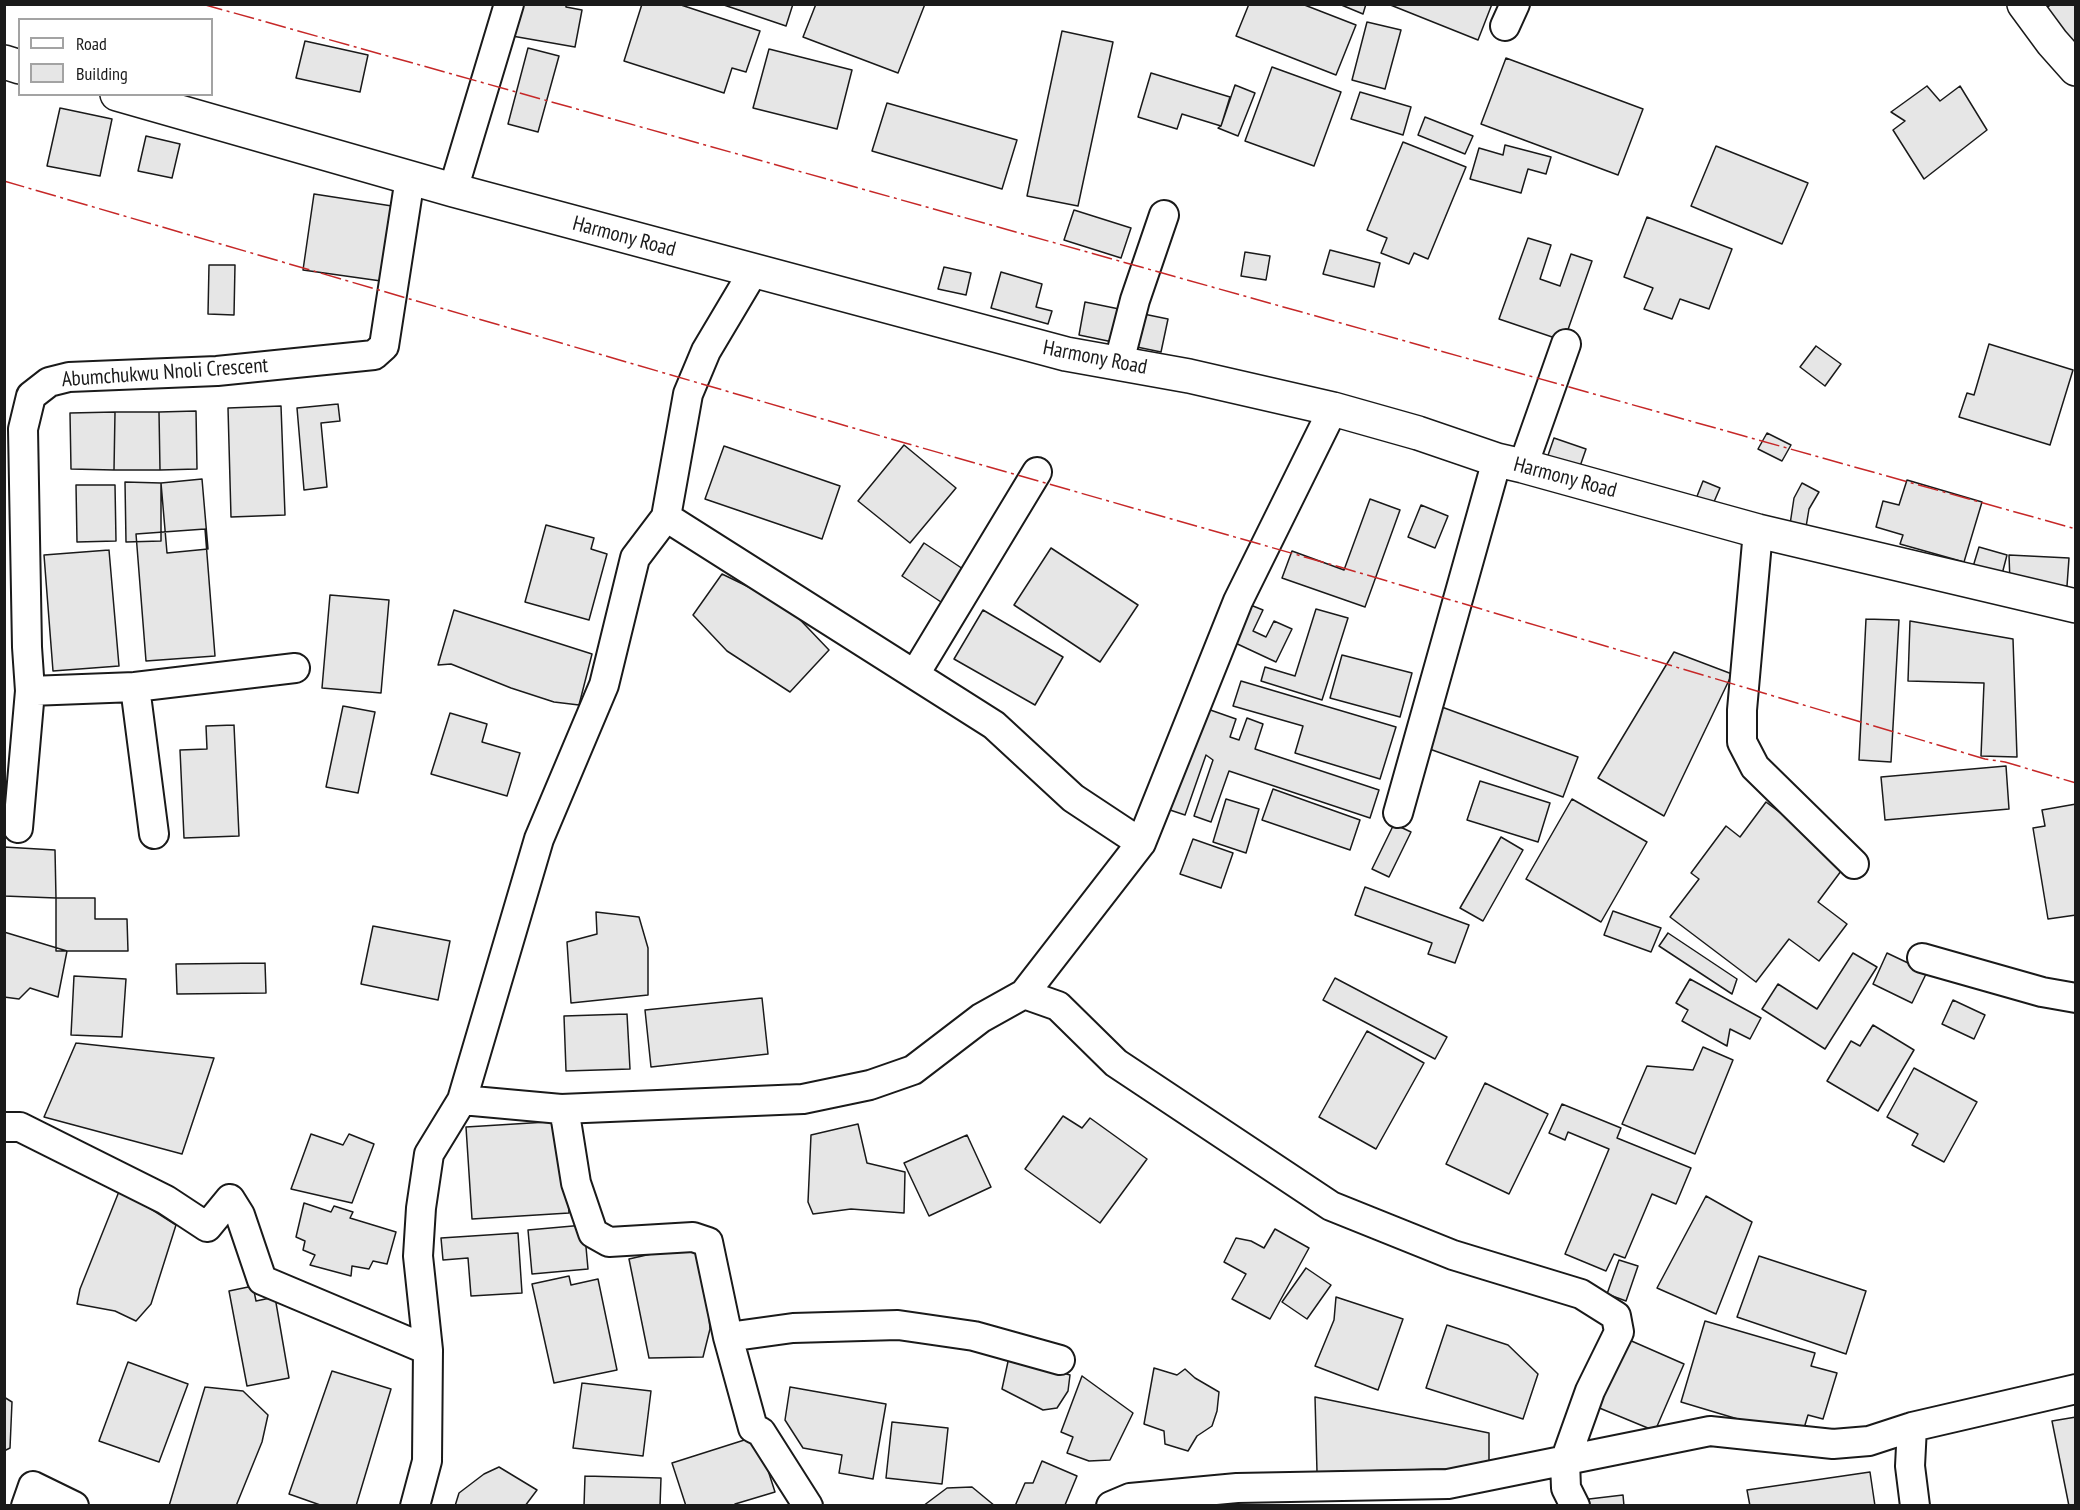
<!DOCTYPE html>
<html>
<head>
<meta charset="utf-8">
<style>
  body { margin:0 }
  #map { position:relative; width:2080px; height:1510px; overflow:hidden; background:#fff; font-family:"PT Sans Narrow",sans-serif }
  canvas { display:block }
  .frame { position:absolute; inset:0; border:6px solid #1a1a1a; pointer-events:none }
  .legend { position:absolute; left:18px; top:18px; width:195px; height:78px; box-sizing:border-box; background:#fff; border:2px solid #a3a3a3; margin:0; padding:8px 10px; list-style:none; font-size:18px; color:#1a1a1a }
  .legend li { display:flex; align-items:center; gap:12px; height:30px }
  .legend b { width:30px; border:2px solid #a3a3a3 }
</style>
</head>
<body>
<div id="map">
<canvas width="2080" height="1510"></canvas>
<div class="frame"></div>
<ul class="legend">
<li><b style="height:8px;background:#fff"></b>Road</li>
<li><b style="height:16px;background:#e6e6e6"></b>Building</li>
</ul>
</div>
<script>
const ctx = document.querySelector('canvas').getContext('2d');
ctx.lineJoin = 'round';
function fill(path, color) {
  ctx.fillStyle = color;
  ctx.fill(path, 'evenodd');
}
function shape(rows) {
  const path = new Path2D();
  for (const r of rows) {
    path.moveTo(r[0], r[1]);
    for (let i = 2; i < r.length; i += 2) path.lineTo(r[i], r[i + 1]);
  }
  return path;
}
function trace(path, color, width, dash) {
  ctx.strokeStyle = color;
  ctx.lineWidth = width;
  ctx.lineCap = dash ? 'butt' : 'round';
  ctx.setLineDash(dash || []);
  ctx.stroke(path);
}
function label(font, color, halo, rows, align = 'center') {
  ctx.font = font + ' "PT Sans Narrow",sans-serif';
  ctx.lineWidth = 4.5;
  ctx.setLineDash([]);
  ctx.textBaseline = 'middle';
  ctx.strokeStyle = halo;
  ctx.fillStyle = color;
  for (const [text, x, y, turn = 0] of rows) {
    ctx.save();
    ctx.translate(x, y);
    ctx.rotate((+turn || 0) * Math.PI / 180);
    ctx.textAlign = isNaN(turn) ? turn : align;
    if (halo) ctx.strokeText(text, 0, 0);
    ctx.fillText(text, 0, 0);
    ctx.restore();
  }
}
const building = shape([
  [518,4,566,4,566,7,582,10,575,47,512,36,518,4],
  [642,4,678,4,760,31,746,72,732,68,724,93,624,61,642,4],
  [721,4,793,4,786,26,721,4],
  [816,4,925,4,898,73,803,37,816,4],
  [1249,4,1302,4,1356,25,1336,75,1236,36,1249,4],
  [1339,4,1366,4,1363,14,1339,4],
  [1388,4,1492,4,1478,40,1388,4],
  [2052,4,2076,4,2076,67,2042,11,2052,4],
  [1367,22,1401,30,1385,89,1352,80,1367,22],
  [1062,31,1113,42,1078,206,1027,196,1062,31],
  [305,41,368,55,360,92,296,78,305,41],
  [528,48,559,56,538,132,508,124,528,48],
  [769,49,852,70,837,129,753,108,769,49],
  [1506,58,1643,109,1618,175,1481,124,1506,58],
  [1272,67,1341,92,1314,166,1245,141,1272,67],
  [1151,73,1230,97,1221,126,1182,114,1177,129,1138,117,1151,73],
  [1235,85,1255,93,1238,136,1218,128,1221,126,1235,85],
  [1927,86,1940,101,1960,86,1987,130,1924,179,1893,130,1905,121,1891,112,1927,86],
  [1360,92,1411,107,1403,135,1351,119,1360,92],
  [887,103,1017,140,1002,189,872,151,887,103],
  [60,108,112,119,100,176,47,166,60,108],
  [1425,117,1473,136,1465,154,1418,135,1425,117],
  [146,136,180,144,172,178,138,171,146,136],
  [1403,142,1466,167,1428,259,1414,253,1409,264,1381,253,1387,238,1367,230,1403,142],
  [1505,145,1551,157,1546,174,1528,169,1521,193,1470,179,1479,148,1503,155,1505,145],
  [1716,146,1808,183,1782,244,1691,206,1716,146],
  [314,194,392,206,381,281,303,270,314,194],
  [1074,210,1131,228,1121,258,1064,240,1074,210],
  [1647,217,1732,249,1709,309,1680,299,1672,319,1644,309,1653,288,1624,277,1647,217],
  [1528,238,1551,245,1540,279,1560,286,1571,254,1592,261,1564,341,1499,319,1528,238],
  [1330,250,1380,263,1374,287,1323,274,1330,250],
  [1245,252,1270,256,1266,280,1241,276,1245,252],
  [209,265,235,265,234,315,208,314,209,265],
  [944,267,971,273,966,295,938,289,944,267],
  [1001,272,1042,284,1036,307,1052,311,1048,324,991,308,1001,272],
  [1085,302,1168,319,1161,352,1079,335,1085,302],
  [1989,344,2073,370,2050,445,1959,417,1967,393,1974,395,1989,344],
  [1816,346,1841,364,1825,386,1800,367,1816,346],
  [338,404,340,421,321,423,327,487,304,490,297,408,338,404],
  [281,406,285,515,231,517,228,408,281,406],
  [196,411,197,469,160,470,159,412,196,411],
  [115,412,114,470,71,469,70,413,115,412],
  [115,412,159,412,160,470,114,470,115,412],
  [1767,433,1791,445,1782,461,1758,449,1767,433],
  [1554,438,1586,449,1577,475,1545,464,1554,438],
  [904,445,956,488,910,543,858,501,904,445],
  [724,446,840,486,822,539,705,499,724,446],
  [202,479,208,549,167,553,161,483,202,479],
  [1907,480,1982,502,1964,562,1900,544,1903,535,1876,527,1883,501,1899,505,1907,480],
  [1703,481,1720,488,1710,511,1694,504,1703,481],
  [125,482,161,483,161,541,126,542,125,482],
  [1802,483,1819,492,1809,509,1805,533,1789,531,1794,498,1802,483],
  [76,485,115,485,116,541,77,542,76,485],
  [1370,499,1400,510,1365,607,1282,578,1292,551,1344,570,1370,499],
  [1421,505,1448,516,1435,548,1408,537,1421,505],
  [546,525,594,538,591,549,607,554,589,620,525,602,546,525],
  [205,529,215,656,146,661,136,534,205,529],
  [924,543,966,571,944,604,902,576,924,543],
  [1979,547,2007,555,2001,578,1972,570,1979,547],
  [1051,548,1138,605,1100,662,1014,605,1051,548],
  [109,550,119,666,53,671,44,555,109,550],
  [2009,555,2069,558,2067,586,2010,582,2009,555],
  [722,574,786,605,829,650,790,692,727,651,693,615,722,574],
  [330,595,389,600,381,693,322,688,330,595],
  [1248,604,1263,610,1253,631,1266,637,1274,621,1292,629,1276,662,1231,641,1248,604],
  [1316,609,1348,618,1322,700,1261,681,1265,667,1295,676,1316,609],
  [454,610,592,654,579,705,554,702,511,688,451,664,438,665,454,610],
  [983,610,1063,657,1035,705,954,659,983,610],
  [1866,619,1899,620,1891,762,1859,760,1866,619],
  [1910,621,2013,639,2017,757,1981,756,1984,683,1908,681,1910,621],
  [1674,652,1732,674,1664,816,1598,778,1674,652],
  [1342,655,1412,673,1400,717,1330,698,1342,655],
  [1241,681,1396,727,1380,779,1295,753,1303,726,1233,706,1241,681],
  [343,706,375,712,358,793,326,787,343,706],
  [1199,706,1236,719,1230,737,1239,740,1247,718,1263,724,1255,749,1379,790,1370,818,1229,771,1211,822,1194,816,1213,760,1206,755,1185,815,1164,808,1199,706],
  [1439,706,1578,757,1563,797,1424,747,1439,706],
  [450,713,487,724,482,742,520,753,507,796,431,774,450,713],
  [234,725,239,836,184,838,180,750,207,749,206,726,234,725],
  [2006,766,2009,809,1885,820,1881,777,2006,766],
  [1480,781,1550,803,1538,842,1467,820,1480,781],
  [1273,789,1360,820,1350,850,1262,820,1273,789],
  [1226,799,1259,809,1246,853,1213,842,1226,799],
  [1572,799,1647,842,1601,922,1526,879,1572,799],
  [1766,802,1847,863,1818,902,1847,924,1819,961,1789,939,1756,982,1670,917,1699,879,1691,873,1726,826,1740,837,1766,802],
  [2076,804,2076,915,2048,919,2033,828,2045,826,2042,810,2076,804],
  [1394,824,1411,832,1389,877,1372,869,1394,824],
  [1501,837,1523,850,1483,921,1460,908,1501,837],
  [1193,839,1233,853,1221,888,1180,874,1193,839],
  [4,847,55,850,56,898,4,896,4,847],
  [1365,887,1469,925,1455,963,1428,954,1432,943,1355,915,1365,887],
  [56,898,95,898,95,919,127,919,128,951,56,951,56,898],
  [1613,911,1661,928,1651,952,1604,935,1613,911],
  [596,912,639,917,648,948,648,995,571,1003,567,942,597,934,596,912],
  [373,926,450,941,438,1000,361,984,373,926],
  [4,932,67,951,58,997,30,988,19,999,4,997,4,932],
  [1668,933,1737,979,1732,994,1659,946,1668,933],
  [1853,953,1877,967,1825,1049,1762,1009,1778,984,1817,1009,1853,953],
  [1887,953,1927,972,1912,1003,1873,984,1887,953],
  [265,963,266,993,177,994,176,964,265,963],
  [74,976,126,979,122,1037,71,1035,74,976],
  [1335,978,1447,1037,1435,1059,1323,1000,1335,978],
  [1690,979,1761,1018,1750,1039,1730,1029,1727,1046,1682,1021,1688,1010,1676,1003,1690,979],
  [762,998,768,1054,651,1067,645,1010,762,998],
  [1953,1000,1985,1015,1974,1039,1942,1024,1953,1000],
  [627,1014,630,1069,566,1071,564,1016,627,1014],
  [1873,1025,1914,1050,1878,1111,1827,1081,1851,1041,1860,1046,1873,1025],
  [1367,1031,1424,1063,1376,1149,1319,1117,1367,1031],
  [76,1043,214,1058,182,1154,44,1117,76,1043],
  [1703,1047,1733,1060,1695,1154,1622,1124,1647,1066,1693,1070,1703,1047],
  [1914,1068,1977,1102,1944,1162,1912,1145,1918,1134,1887,1117,1914,1068],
  [1485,1083,1548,1114,1509,1194,1446,1164,1485,1083],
  [1562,1104,1621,1128,1617,1138,1691,1168,1676,1204,1652,1194,1625,1258,1614,1254,1606,1271,1565,1254,1609,1149,1568,1132,1565,1140,1549,1133,1562,1104],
  [1063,1116,1082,1128,1090,1118,1147,1159,1100,1223,1025,1169,1063,1116],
  [563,1121,569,1213,472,1219,466,1127,563,1121],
  [858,1124,867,1163,905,1172,904,1213,851,1209,813,1214,808,1202,811,1135,858,1124],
  [311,1134,343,1145,349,1134,374,1144,352,1203,291,1189,311,1134],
  [967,1135,991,1187,929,1216,904,1163,967,1135],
  [120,1189,176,1225,151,1304,136,1321,115,1311,77,1304,80,1289,120,1189],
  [1706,1196,1752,1222,1716,1314,1657,1288,1706,1196],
  [304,1203,331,1212,334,1206,353,1212,350,1218,396,1232,387,1264,373,1261,369,1269,352,1266,351,1276,310,1265,315,1255,303,1250,305,1241,296,1237,304,1203],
  [584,1225,588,1269,532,1274,528,1230,584,1225],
  [1275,1229,1309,1248,1270,1319,1232,1299,1246,1274,1224,1262,1236,1238,1251,1241,1264,1248,1275,1229],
  [518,1233,522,1293,471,1296,468,1258,443,1260,441,1238,518,1233],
  [695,1244,707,1294,710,1329,703,1357,649,1358,629,1259,695,1244],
  [1759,1256,1866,1291,1846,1354,1737,1317,1759,1256],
  [1619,1260,1638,1266,1626,1301,1607,1294,1619,1260],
  [1306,1268,1331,1285,1307,1319,1282,1302,1306,1268],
  [569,1276,571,1285,598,1279,617,1370,554,1383,532,1284,569,1276],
  [253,1286,256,1301,275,1297,289,1378,247,1386,229,1291,253,1286],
  [1336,1297,1403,1319,1378,1390,1315,1366,1334,1320,1336,1297],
  [1705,1321,1815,1353,1811,1366,1837,1373,1823,1419,1808,1415,1801,1438,1681,1402,1705,1321],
  [1447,1325,1508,1345,1538,1374,1523,1419,1426,1388,1447,1325],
  [1627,1339,1684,1364,1655,1431,1597,1407,1627,1339],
  [1009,1357,1070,1375,1068,1391,1057,1408,1043,1410,1002,1389,1009,1357],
  [128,1362,188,1384,159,1462,99,1441,128,1362],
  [1154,1368,1177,1375,1185,1369,1195,1378,1219,1392,1217,1411,1212,1426,1197,1436,1188,1451,1165,1444,1164,1431,1144,1424,1154,1368],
  [332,1371,391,1389,356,1506,323,1506,289,1494,332,1371],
  [1082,1376,1133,1413,1110,1460,1089,1461,1067,1453,1073,1437,1061,1432,1082,1376],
  [582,1383,651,1391,643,1456,573,1448,582,1383],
  [205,1387,243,1391,268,1415,262,1442,236,1506,169,1506,205,1387],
  [790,1387,886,1404,873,1479,839,1473,842,1455,803,1448,785,1420,790,1387],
  [4,1397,12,1402,10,1448,4,1451,4,1397],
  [1315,1397,1489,1433,1489,1468,1317,1472,1315,1397],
  [2076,1417,2076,1506,2069,1506,2052,1421,2076,1417],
  [892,1422,948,1428,942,1484,886,1478,892,1422],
  [757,1436,775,1492,735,1504,736,1506,686,1506,672,1463,757,1436],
  [1042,1461,1077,1476,1065,1505,1015,1506,1025,1483,1033,1483,1042,1461],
  [499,1467,537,1490,525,1506,455,1506,459,1493,484,1474,499,1467],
  [1870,1472,1875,1506,1750,1506,1747,1490,1870,1472],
  [585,1476,661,1478,660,1506,584,1506,585,1476],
  [972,1487,995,1506,923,1506,947,1488,972,1487],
  [1623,1495,1624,1506,1590,1506,1589,1499,1623,1495]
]);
fill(building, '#e6e6e6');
trace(building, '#1a1a1a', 1.5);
const street = shape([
  [1505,26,1515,4],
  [453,190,509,4],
  [1119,362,1135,300,1164,215],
  [1523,466,1566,344],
  [1758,531,1742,710,1742,742,1755,767,1854,864],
  [915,674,1037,472],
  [135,687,154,834],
  [30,691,135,687,295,668],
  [1398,813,1497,460],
  [18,828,30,691,27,647,23,429,31,396,49,382,69,377,217,371,374,355,384,346,410,178],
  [1141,843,1238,601,1333,409],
  [1922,958,2042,992,2076,998],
  [1024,994,1058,1006,1116,1063,1331,1206,1453,1255,1581,1294,1616,1316,1619,1332,1590,1391,1565,1461,1566,1488,1575,1506],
  [462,1100,561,1109,803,1099,870,1085,913,1070,981,1018,1024,994,1141,843,1073,798,994,725,666,517],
  [561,1109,566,1120,576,1183,593,1233,609,1242,693,1237,708,1242,728,1337,753,1428,761,1432,808,1506],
  [4,1127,20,1127,166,1200,207,1227,230,1199,240,1215,262,1280,428,1350],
  [728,1337,793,1328,898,1325,974,1336,1060,1360],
  [1912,1427,1910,1466,1915,1506],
  [26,1506,33,1486,74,1506],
  [415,1506,427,1461,428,1350,418,1256,421,1208,429,1154,462,1100,539,839,604,685,635,558,666,517,688,394,706,351,753,272],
  [1111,1506,1130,1498,1237,1488,1448,1484,1710,1431,1833,1444,1869,1441,1912,1427,2076,1389]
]);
const secondary = shape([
  [2024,4,2052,42,2076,69],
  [4,62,20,67],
  [117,94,453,190,1066,354,1189,376,1333,409,1418,433,1497,460,1523,466,1758,531,2076,606]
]);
trace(street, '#1a1a1a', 32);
trace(secondary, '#1a1a1a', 36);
trace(street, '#fff', 28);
trace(secondary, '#fff', 33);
trace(shape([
  [202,4,2076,529],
  [4,181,905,443,1340,567,1985,759,2005,762,2076,783]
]), '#c62828', 1.5, [21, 4.5, 3, 4.5]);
label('21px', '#1a1a1a', '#fff', [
  ["Harmony Road",624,237,15],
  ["Harmony Road",1095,358,11],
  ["Abumchukwu Nnoli Crescent",165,373,-4],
  ["Harmony Road",1565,478,15]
]);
</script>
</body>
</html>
